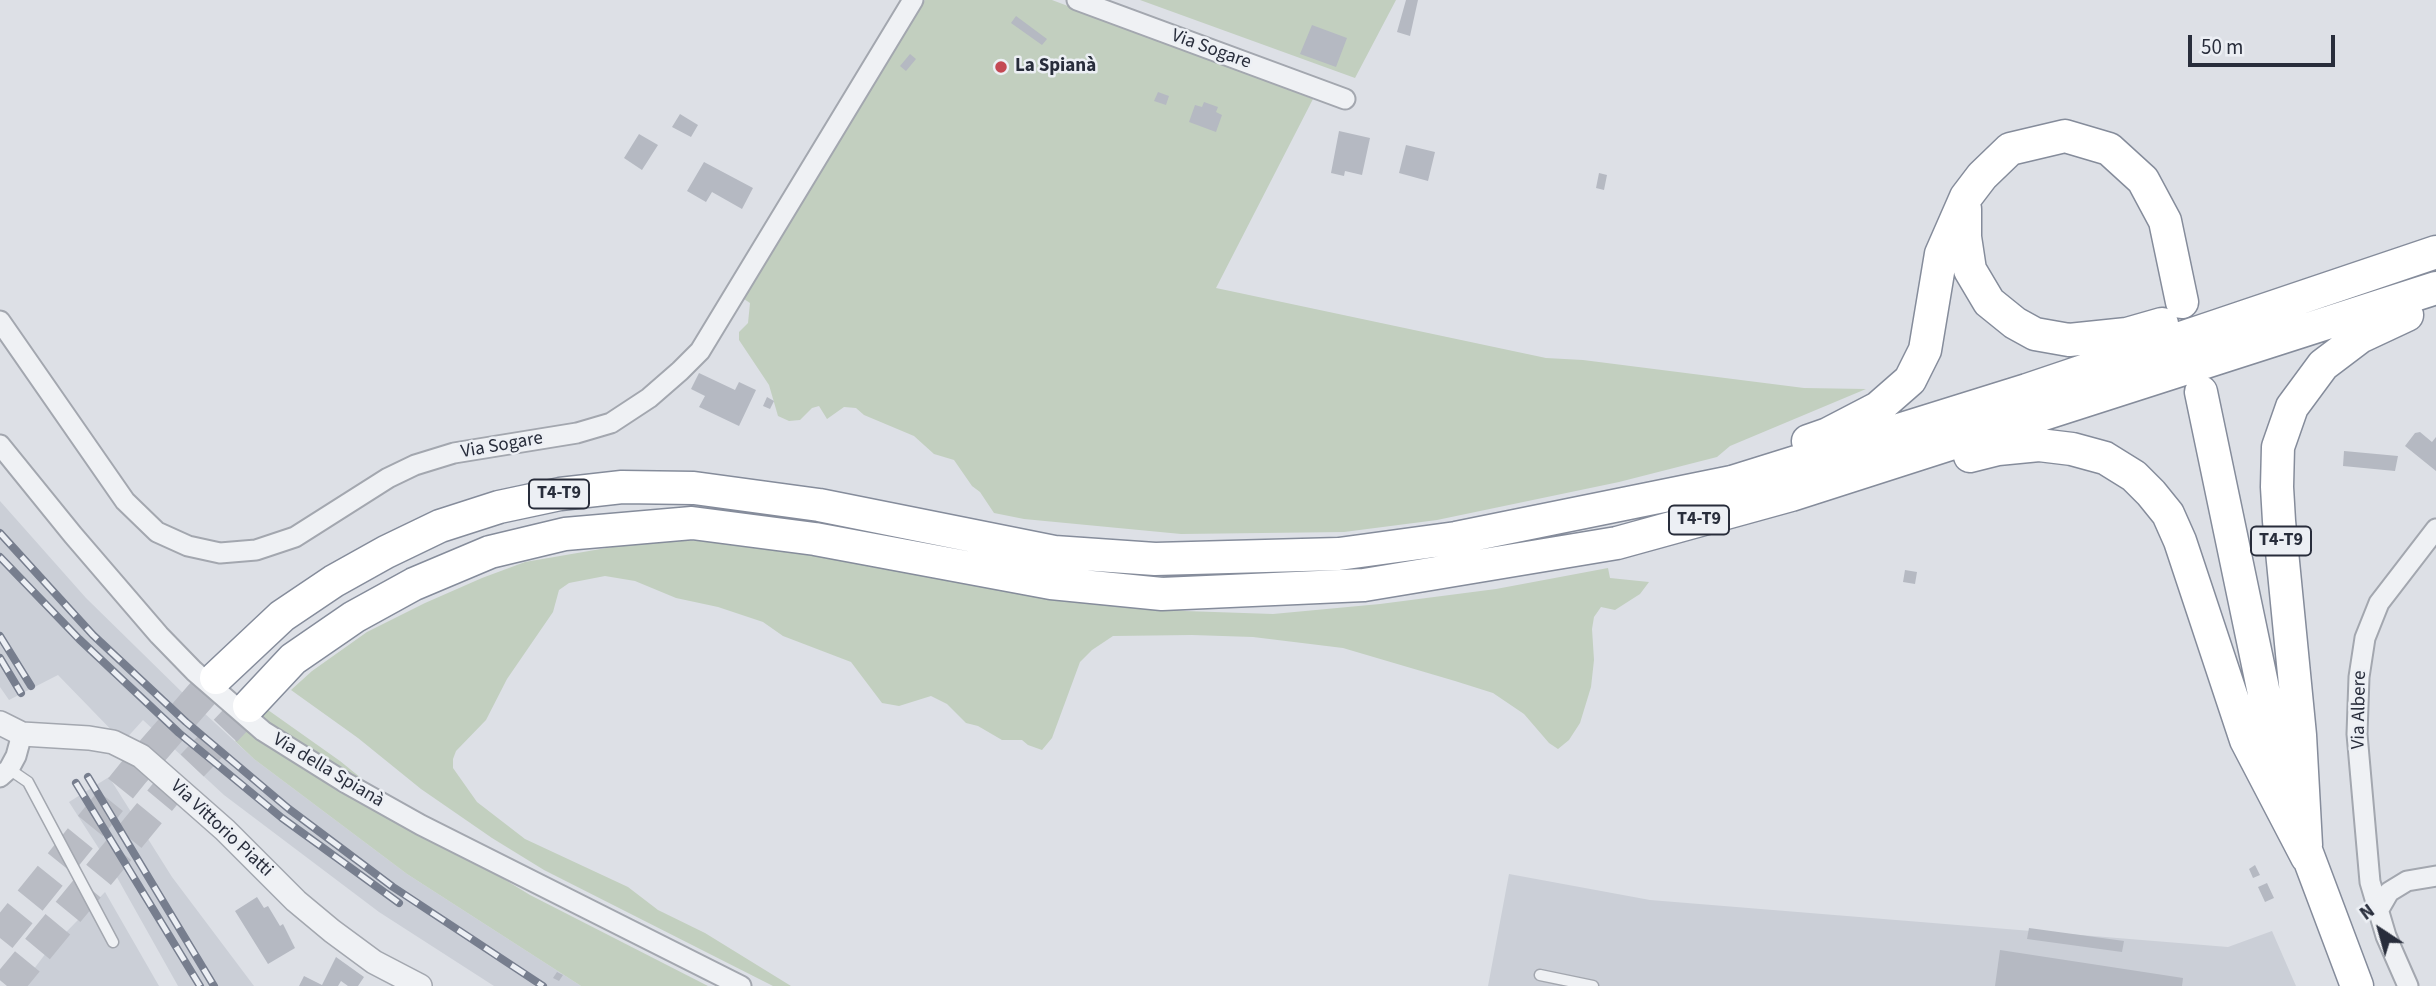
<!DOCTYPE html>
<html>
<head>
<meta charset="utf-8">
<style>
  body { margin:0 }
  #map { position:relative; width:2436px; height:986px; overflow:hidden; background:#dde0e6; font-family:"Source Sans 3",sans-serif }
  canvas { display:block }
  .north { position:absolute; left:2345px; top:895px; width:70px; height:70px; -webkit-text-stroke:5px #eceff4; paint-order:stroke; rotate:324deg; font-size:19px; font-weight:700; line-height:28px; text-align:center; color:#282d3b }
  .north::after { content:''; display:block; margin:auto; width:24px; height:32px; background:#282d3b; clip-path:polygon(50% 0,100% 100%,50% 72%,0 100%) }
  .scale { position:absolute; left:2188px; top:35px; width:147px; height:32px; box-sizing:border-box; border:4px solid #282d3b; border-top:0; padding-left:9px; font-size:21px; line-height:24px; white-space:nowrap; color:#282d3b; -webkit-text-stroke:5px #eceff4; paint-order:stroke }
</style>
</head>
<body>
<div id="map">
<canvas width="2436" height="986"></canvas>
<div class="north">N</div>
<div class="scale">50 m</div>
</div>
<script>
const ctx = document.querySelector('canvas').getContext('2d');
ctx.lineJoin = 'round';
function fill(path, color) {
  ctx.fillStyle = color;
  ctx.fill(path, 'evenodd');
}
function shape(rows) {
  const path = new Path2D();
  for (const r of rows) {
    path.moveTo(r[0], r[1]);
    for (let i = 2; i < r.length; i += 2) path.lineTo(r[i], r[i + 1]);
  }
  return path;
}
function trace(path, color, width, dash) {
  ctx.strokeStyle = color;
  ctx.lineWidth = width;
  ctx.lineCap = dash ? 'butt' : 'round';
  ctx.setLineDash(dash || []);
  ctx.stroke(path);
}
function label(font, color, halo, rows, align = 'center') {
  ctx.font = font + ' "Source Sans 3",sans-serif';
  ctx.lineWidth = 5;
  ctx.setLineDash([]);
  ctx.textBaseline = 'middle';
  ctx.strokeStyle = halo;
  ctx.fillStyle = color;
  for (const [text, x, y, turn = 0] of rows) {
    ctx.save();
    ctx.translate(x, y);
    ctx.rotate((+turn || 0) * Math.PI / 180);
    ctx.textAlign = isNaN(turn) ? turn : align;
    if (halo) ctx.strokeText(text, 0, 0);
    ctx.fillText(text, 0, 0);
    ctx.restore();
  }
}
fill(shape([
  [0,501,86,598,189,699,254,759,407,874,581,986,494,986,379,912,224,795,143,720,123,742,58,675,9,700,0,687],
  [109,777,172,877,254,986,178,986,114,872,69,802],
  [1509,874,1650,900,2228,947,2272,931,2296,986,1488,986],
  [105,892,159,986,21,986,46,953]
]), '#cbcfd7');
fill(shape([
  [925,0,1052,0,1313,99,1216,288,1546,358,1583,360,1804,388,1866,389,1730,446,1717,457,1619,482,1437,520,1344,532,1181,534,1024,519,994,513,980,492,972,486,954,460,934,454,914,436,864,415,856,408,844,407,827,419,819,406,812,408,800,420,789,421,778,416,769,385,739,340,739,332,748,323,750,303,741,297,770,256],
  [1140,0,1396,0,1355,78],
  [687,540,746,544,1043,596,1185,611,1273,614,1380,604,1496,589,1608,568,1610,578,1649,582,1640,594,1615,610,1601,607,1594,617,1592,629,1594,660,1591,687,1580,723,1569,740,1558,749,1549,743,1524,714,1493,693,1455,681,1343,648,1253,637,1192,635,1113,636,1092,650,1080,662,1052,738,1042,750,1028,745,1022,740,1002,740,978,726,966,723,947,704,931,696,899,706,882,703,851,662,783,636,763,622,718,607,676,598,635,581,605,576,569,583,559,590,553,612,507,679,486,720,456,751,453,759,453,768,477,802,525,839,628,887,658,910,705,933,791,986,773,986,544,870,492,838,421,789,358,738,291,690,312,671,367,632,425,603,482,578,525,562,624,545],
  [268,710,340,761,403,812,476,862,530,895,708,986,581,986,407,874,254,759,235,741]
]), '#c2cfbf');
fill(shape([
  [1406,0,1418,0,1410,36,1397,32],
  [1016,16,1047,39,1042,45,1011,23],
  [1312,25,1347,38,1336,67,1300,54],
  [910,54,916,59,906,71,900,66],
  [1158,92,1169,96,1166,105,1154,101],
  [1204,102,1218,107,1216,112,1222,115,1216,132,1189,122,1195,105,1202,107],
  [680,114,698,125,691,137,672,127],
  [1339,131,1370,138,1362,175,1345,171,1344,176,1331,173],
  [639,134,658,145,642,170,624,158],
  [1406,145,1435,152,1428,181,1399,173],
  [704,162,753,188,742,209,712,192,706,202,687,191],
  [1599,173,1607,175,1604,190,1596,188],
  [699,373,735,390,739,382,756,390,739,426,699,407,705,396,691,389],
  [767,397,774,401,770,409,763,406],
  [2420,432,2432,442,2436,437,2436,471,2405,446,2415,433],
  [2344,451,2398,456,2395,471,2343,466],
  [1905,570,1917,572,1915,584,1903,582],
  [2255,865,2260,875,2253,878,2249,869],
  [2267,883,2274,898,2265,902,2258,887],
  [257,897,264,908,268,906,280,926,283,924,295,948,268,964,235,911],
  [2029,928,2124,941,2122,952,2027,939],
  [2000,950,2183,978,2182,986,1995,986],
  [336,957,364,977,358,986,348,986,341,981,338,986,299,986,304,976,322,985],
  [557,972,563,975,559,981,553,978]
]), '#b5b9c2');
trace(shape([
  [0,938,133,773,216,678],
  [7,986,166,793,249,706]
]), '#b9bcc4', 32, [32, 16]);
const service = shape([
  [9,769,28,782,113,942],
  [1540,975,1593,986]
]);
const minor = shape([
  [1077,0,1345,99],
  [0,321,125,501,157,532,188,546,220,553,256,550,295,537,388,478,415,465,454,453,577,433,611,423,649,398,680,371,700,351,913,0],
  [0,445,73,535,159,635,194,671,263,731,346,783,421,825,741,986],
  [0,777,9,769,16,756,22,734],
  [2378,911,2389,892,2407,881,2436,876],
  [2408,986,2386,936,2370,882,2357,734,2359,677,2365,638,2379,603,2436,529]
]);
const tertiary = shape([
  [0,723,22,734,89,738,113,742,141,756,225,830,296,901,332,931,374,962,420,986]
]);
const trunk = shape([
  [1965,209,1965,237,1970,270,1989,302,2015,323,2035,334,2069,340,2127,334,2162,324],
  [2201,392,2275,746,2288,791],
  [1808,441,1828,434,1878,408,1910,380,1925,350,1941,254,1966,197,1982,176,2010,149,2065,136,2109,149,2143,180,2165,221,2182,302],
  [1970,456,1998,449,2039,445,2072,449,2105,458,2134,476,2151,493,2168,514,2180,541,2246,740,2307,857],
  [216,678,282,616,334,581,386,552,440,526,499,507,560,494,622,487,694,488,819,505,1054,552,1155,559,1339,554,1456,538,1732,482,2027,390,2436,252],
  [249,706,293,659,354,617,414,584,490,552,565,534,692,523,815,539,1051,583,1162,594,1364,585,1617,543,1791,495,2436,288],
  [2301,837,2357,986],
  [2306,845,2300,735,2279,521,2277,487,2278,447,2292,407,2323,365,2360,337,2407,315]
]);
trace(service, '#a3a7af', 13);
trace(minor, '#a3a7af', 23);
trace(tertiary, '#a3a7af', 26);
trace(trunk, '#858c9b', 35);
trace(service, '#eff1f4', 10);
trace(minor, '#eff1f4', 19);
trace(tertiary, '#eff1f4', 23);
trace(trunk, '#fff', 32);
const rail = shape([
  [0,533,93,635,186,722,289,809,393,887,543,986],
  [0,557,79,639,179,733,282,818,399,903],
  [0,636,31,686],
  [0,658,21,693],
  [88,777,214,986],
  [76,783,200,986]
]);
trace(rail, '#777e8e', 8);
trace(rail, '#eceff4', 5, [16]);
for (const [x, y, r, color] of [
  [1001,67,7,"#c44953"]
]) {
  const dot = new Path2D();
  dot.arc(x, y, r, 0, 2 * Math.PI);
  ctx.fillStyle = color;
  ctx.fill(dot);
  trace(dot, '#eceff4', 2.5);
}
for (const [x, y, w] of [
  [559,494,60],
  [1699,520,60],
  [2281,541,60]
]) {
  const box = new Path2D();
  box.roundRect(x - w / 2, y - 14.5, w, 29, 5);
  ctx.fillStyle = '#eceff4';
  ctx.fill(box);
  trace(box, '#282d3b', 2);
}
label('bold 18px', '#282d3b', null, [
  ["T4-T9",559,494],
  ["T4-T9",1699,520],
  ["T4-T9",2281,541]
]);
label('19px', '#282d3b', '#eceff4', [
  ["Via Sogare",1211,50,20],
  ["Via Sogare",502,446,-10],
  ["Via Albere",2360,710,-89],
  ["Via della Spianà",328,771,31],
  ["Via Vittorio Piatti",221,829,43]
]);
label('bold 19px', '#282d3b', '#eceff4', [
  ["La Spianà",1015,67]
], 'left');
</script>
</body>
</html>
